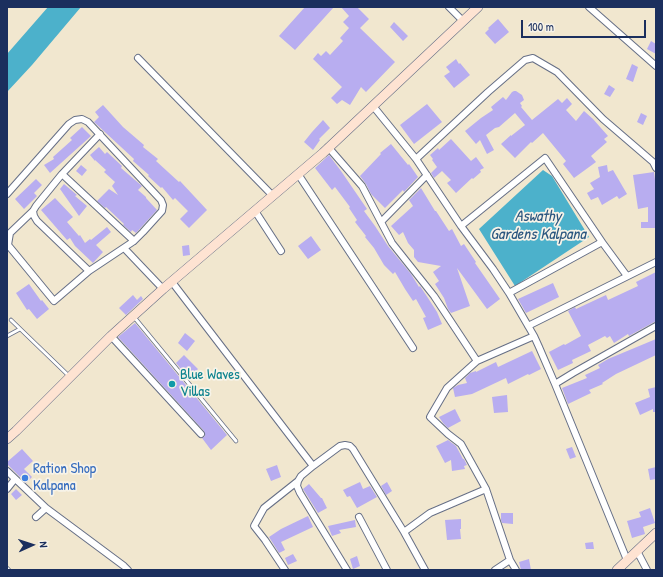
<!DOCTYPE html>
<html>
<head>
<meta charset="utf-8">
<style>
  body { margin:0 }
  #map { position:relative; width:663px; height:577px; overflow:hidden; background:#f1e7cf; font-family:"Patrick Hand",sans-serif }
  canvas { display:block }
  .frame { position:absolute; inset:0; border:8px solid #1b2f5e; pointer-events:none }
  .north { position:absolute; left:12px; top:525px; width:40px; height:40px; -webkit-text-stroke:3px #f7f3e8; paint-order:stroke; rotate:87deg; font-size:11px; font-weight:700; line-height:16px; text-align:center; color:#1b2f5e }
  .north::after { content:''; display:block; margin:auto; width:14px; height:18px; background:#1b2f5e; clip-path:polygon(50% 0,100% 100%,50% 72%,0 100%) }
  .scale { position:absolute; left:521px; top:20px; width:125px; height:18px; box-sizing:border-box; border:2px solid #1b2f5e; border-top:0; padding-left:5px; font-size:12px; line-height:14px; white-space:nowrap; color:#1b2f5e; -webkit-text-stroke:3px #f7f3e8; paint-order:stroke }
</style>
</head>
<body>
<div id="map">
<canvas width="663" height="577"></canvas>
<div class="frame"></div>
<div class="north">N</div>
<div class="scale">100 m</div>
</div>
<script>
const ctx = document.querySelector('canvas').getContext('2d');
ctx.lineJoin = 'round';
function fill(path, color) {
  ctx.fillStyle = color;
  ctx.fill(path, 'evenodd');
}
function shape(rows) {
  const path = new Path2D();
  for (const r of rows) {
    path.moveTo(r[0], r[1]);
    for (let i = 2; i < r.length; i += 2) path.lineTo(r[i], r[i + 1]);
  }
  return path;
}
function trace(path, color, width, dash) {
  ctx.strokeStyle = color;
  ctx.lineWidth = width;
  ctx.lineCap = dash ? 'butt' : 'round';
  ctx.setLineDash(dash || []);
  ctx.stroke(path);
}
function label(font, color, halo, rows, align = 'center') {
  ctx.font = font + ' "Patrick Hand",sans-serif';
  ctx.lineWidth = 3.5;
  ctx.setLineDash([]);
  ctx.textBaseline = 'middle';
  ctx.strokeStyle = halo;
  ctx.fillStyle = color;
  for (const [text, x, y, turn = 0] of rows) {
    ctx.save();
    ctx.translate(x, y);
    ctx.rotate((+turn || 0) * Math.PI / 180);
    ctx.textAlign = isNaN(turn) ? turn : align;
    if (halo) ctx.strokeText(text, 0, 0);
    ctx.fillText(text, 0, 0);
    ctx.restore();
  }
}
fill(shape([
  [48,7,81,7,32,65,7,92,7,54],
  [543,170,552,176,589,237,515,286,479,229]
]), '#4cb1cb');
fill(shape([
  [305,7,334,7,295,50,279,36],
  [341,7,357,7,369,19,360,28,395,62,366,92,361,87,350,105,342,100,337,104,331,98,342,87,313,59,318,53,321,56,326,51,330,55,343,41,340,38,349,28,343,22,349,16],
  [498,19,509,32,495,44,485,33,489,29,488,28],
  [394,22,408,36,403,41,390,27],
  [651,41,656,44,656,54,647,49],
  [456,59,459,64,460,63,470,75,454,88,444,76,450,72,446,67],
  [632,64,638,67,633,82,626,79],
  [609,85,615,89,610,97,604,94],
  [514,91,516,91,522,95,524,100,520,103,522,106,521,107,532,120,558,99,562,103,567,98,572,104,566,110,576,121,584,111,593,119,608,136,604,139,607,142,591,156,596,162,574,178,563,164,566,161,543,133,532,143,531,142,515,158,501,144,511,135,511,136,525,125,515,113,499,127,495,128,486,135,494,150,487,154,480,140,476,144,465,131,481,118,493,110,491,107,503,97,506,100,512,92],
  [427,104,442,122,414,144,400,125],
  [103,105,123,127,144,145,143,147,158,159,156,161,179,182,180,181,207,210,189,228,180,219,188,211,175,198,173,200,162,187,161,188,148,176,149,175,133,161,134,159,94,122,99,117,95,112],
  [641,113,647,116,643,125,637,122],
  [323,120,330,128,319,139,320,140,313,150,304,142,312,132],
  [82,127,91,136,50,173,44,165,54,159,53,157,72,140,70,138],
  [451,139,471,161,476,157,484,168,480,170,481,172,473,179,472,178,456,193,447,183,451,180,442,171,434,178,431,173,437,167,432,160,433,159,430,155,438,148,439,150],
  [391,144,408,165,409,164,418,177,404,192,403,190,385,208,371,194,366,184,360,176,381,154,380,153],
  [99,147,105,154,107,152,122,166,121,168,142,186,138,190,146,197,146,198,157,210,136,233,132,230,131,232,123,225,124,224,106,207,105,208,97,201,109,189,118,195,112,186,115,182,104,172,106,170,95,160,95,161,90,155],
  [329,155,341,171,367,209,364,211,375,226,388,246,411,274,419,287,420,286,428,298,437,312,442,324,428,330,423,318,426,317,416,299,413,301,405,289,395,272,393,274,384,265,374,248,365,237,366,236,355,222,357,220,349,208,350,207,335,187,332,190,315,168],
  [81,165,87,170,82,176,76,171],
  [607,165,608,172,613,170,627,194,619,199,617,196,602,205,598,197,591,200,587,193,594,189,590,183,600,177,598,167],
  [654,172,656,187,656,228,641,228,641,222,648,222,648,207,638,209,633,175],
  [36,179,42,185,34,193,37,196,24,209,15,199],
  [64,184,77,195,75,196,87,206,79,216,60,189],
  [421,188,435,211,436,211,449,231,452,229,461,246,464,244,476,262,475,263,500,299,487,309,457,268,470,306,451,313,448,309,444,298,435,284,439,281,433,272,441,266,418,262,414,257,414,250,408,243,403,232,399,235,391,226,413,206,409,200],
  [55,198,73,217,67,222,79,236,80,235,85,243,90,239,91,240,107,227,111,232,96,245,103,252,93,263,75,246,70,238,67,240,41,210],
  [311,236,321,250,308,259,298,246],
  [189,245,190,255,183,256,182,246],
  [656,272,656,321,629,336,628,334,614,343,610,336,607,338,605,336,588,345,591,351,572,360,573,363,558,370,549,352,564,344,565,345,581,336,568,311,575,307,576,309,606,295,608,300,638,286,636,282],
  [553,283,559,297,526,313,518,299],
  [29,284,41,301,42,300,49,309,37,319,29,309,27,310,16,293],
  [133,295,137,300,141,296,143,299,126,315,119,308],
  [135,323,227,435,211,450,202,438,205,436,204,431,118,337],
  [185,333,195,341,187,351,178,343],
  [656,339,656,355,616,374,602,383,603,384,589,390,591,393,568,404,562,388,587,378,585,375,600,368,598,365,608,359],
  [532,351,541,369,529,375,528,374,508,384,506,378,472,394,455,397,453,388,458,385,467,383,465,378,470,373,476,371,476,372,496,362,498,367],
  [184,355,198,369,189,379,176,363],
  [656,387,656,412,653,412,653,409,640,415,635,403,650,397,648,389],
  [507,395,508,412,494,413,492,397],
  [455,409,461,421,448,428,443,423,439,417],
  [448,440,456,446,463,459,464,459,467,465,464,466,465,469,452,471,451,460,445,463,436,446],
  [572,447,576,457,570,459,566,449],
  [22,449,33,461,24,469,32,477,26,483,7,464,7,462],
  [277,465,281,477,271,481,266,469],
  [656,467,656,479,650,480,648,469],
  [360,482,363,489,370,486,377,497,357,508,350,496,347,497,343,490],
  [387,482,392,491,386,495,381,486],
  [309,484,321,498,322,498,327,508,318,513,303,489],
  [16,489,22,495,16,500,11,494],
  [650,508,655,523,643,527,645,534,632,538,627,521,641,517,639,512],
  [501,513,513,513,513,524,502,523,501,520],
  [308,516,313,527,281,542,285,550,279,553,269,537,281,529],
  [461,519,461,529,460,529,461,539,447,540,445,520],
  [355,520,356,527,339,530,341,533,332,536,328,526],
  [593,542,594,549,586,549,585,543],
  [293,554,297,561,288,565,285,558],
  [357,556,360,566,353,569,350,559],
  [529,559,531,570,521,570,519,562]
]), '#b8adf0');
const lane = shape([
  [134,317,236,441],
  [11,320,69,376],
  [7,336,20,329],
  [7,568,9,570]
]);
const street = shape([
  [449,7,463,21],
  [589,7,656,66],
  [138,58,273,196],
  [373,106,416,159,488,92,525,60,533,58,557,72,603,119,653,162,656,168],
  [328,147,362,186,392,243,434,296,477,361,534,336],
  [416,159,461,226,493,269,509,293,534,336,539,347,555,384,627,560],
  [62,174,134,241],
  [298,174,413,348],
  [7,194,69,124,75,120,82,119,88,122,161,200,163,205,162,211,143,232,134,241,89,271,54,301,8,245,10,233,33,211],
  [255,211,281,251],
  [381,222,427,175],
  [461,226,545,158,602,242,509,293],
  [602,242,627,276],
  [124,248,163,289],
  [89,271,37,221,34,216,33,211,36,206,62,174,100,134],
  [172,282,313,466,301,476,298,481,297,486,300,493,347,570],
  [528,326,656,262],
  [111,336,201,434],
  [477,361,447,388,430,417,448,434,461,444,486,489,510,560],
  [555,384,573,373,656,326],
  [313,466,340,446,345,445,350,446,353,449,404,532,425,570],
  [7,471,46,508,124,566,128,570],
  [7,489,15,479],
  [36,517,46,508],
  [359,517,387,570],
  [404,532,430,513,486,489],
  [637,551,647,570],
  [285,570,265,540,254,526,264,508,298,481],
  [495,570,510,560,516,570]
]);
const secondary = shape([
  [7,439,16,431,111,336,163,289,323,153,478,7],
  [617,570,656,533]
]);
trace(lane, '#666f86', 4.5);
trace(street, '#666f86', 8);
trace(secondary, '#666f86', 10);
trace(lane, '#fff', 3);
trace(street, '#fff', 6);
trace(secondary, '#fee3d2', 9);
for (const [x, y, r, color] of [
  [172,384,4,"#0f9aa8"],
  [25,478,4,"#3f7fe0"]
]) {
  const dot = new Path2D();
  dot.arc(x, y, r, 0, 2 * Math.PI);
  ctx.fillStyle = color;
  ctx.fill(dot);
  trace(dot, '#f7f3e8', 1.5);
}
label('15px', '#0d838f', '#f7f3e8', [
  ["Blue Waves",180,375],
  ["Villas",180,392]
], 'left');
label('15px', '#366cbe', '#f7f3e8', [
  ["Ration Shop",33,469],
  ["Kalpana",33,486]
], 'left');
label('italic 16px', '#2a567f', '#f7f3e8', [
  ["Aswathy",538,217],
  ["Gardens Kalpana",538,235]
]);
</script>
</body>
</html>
